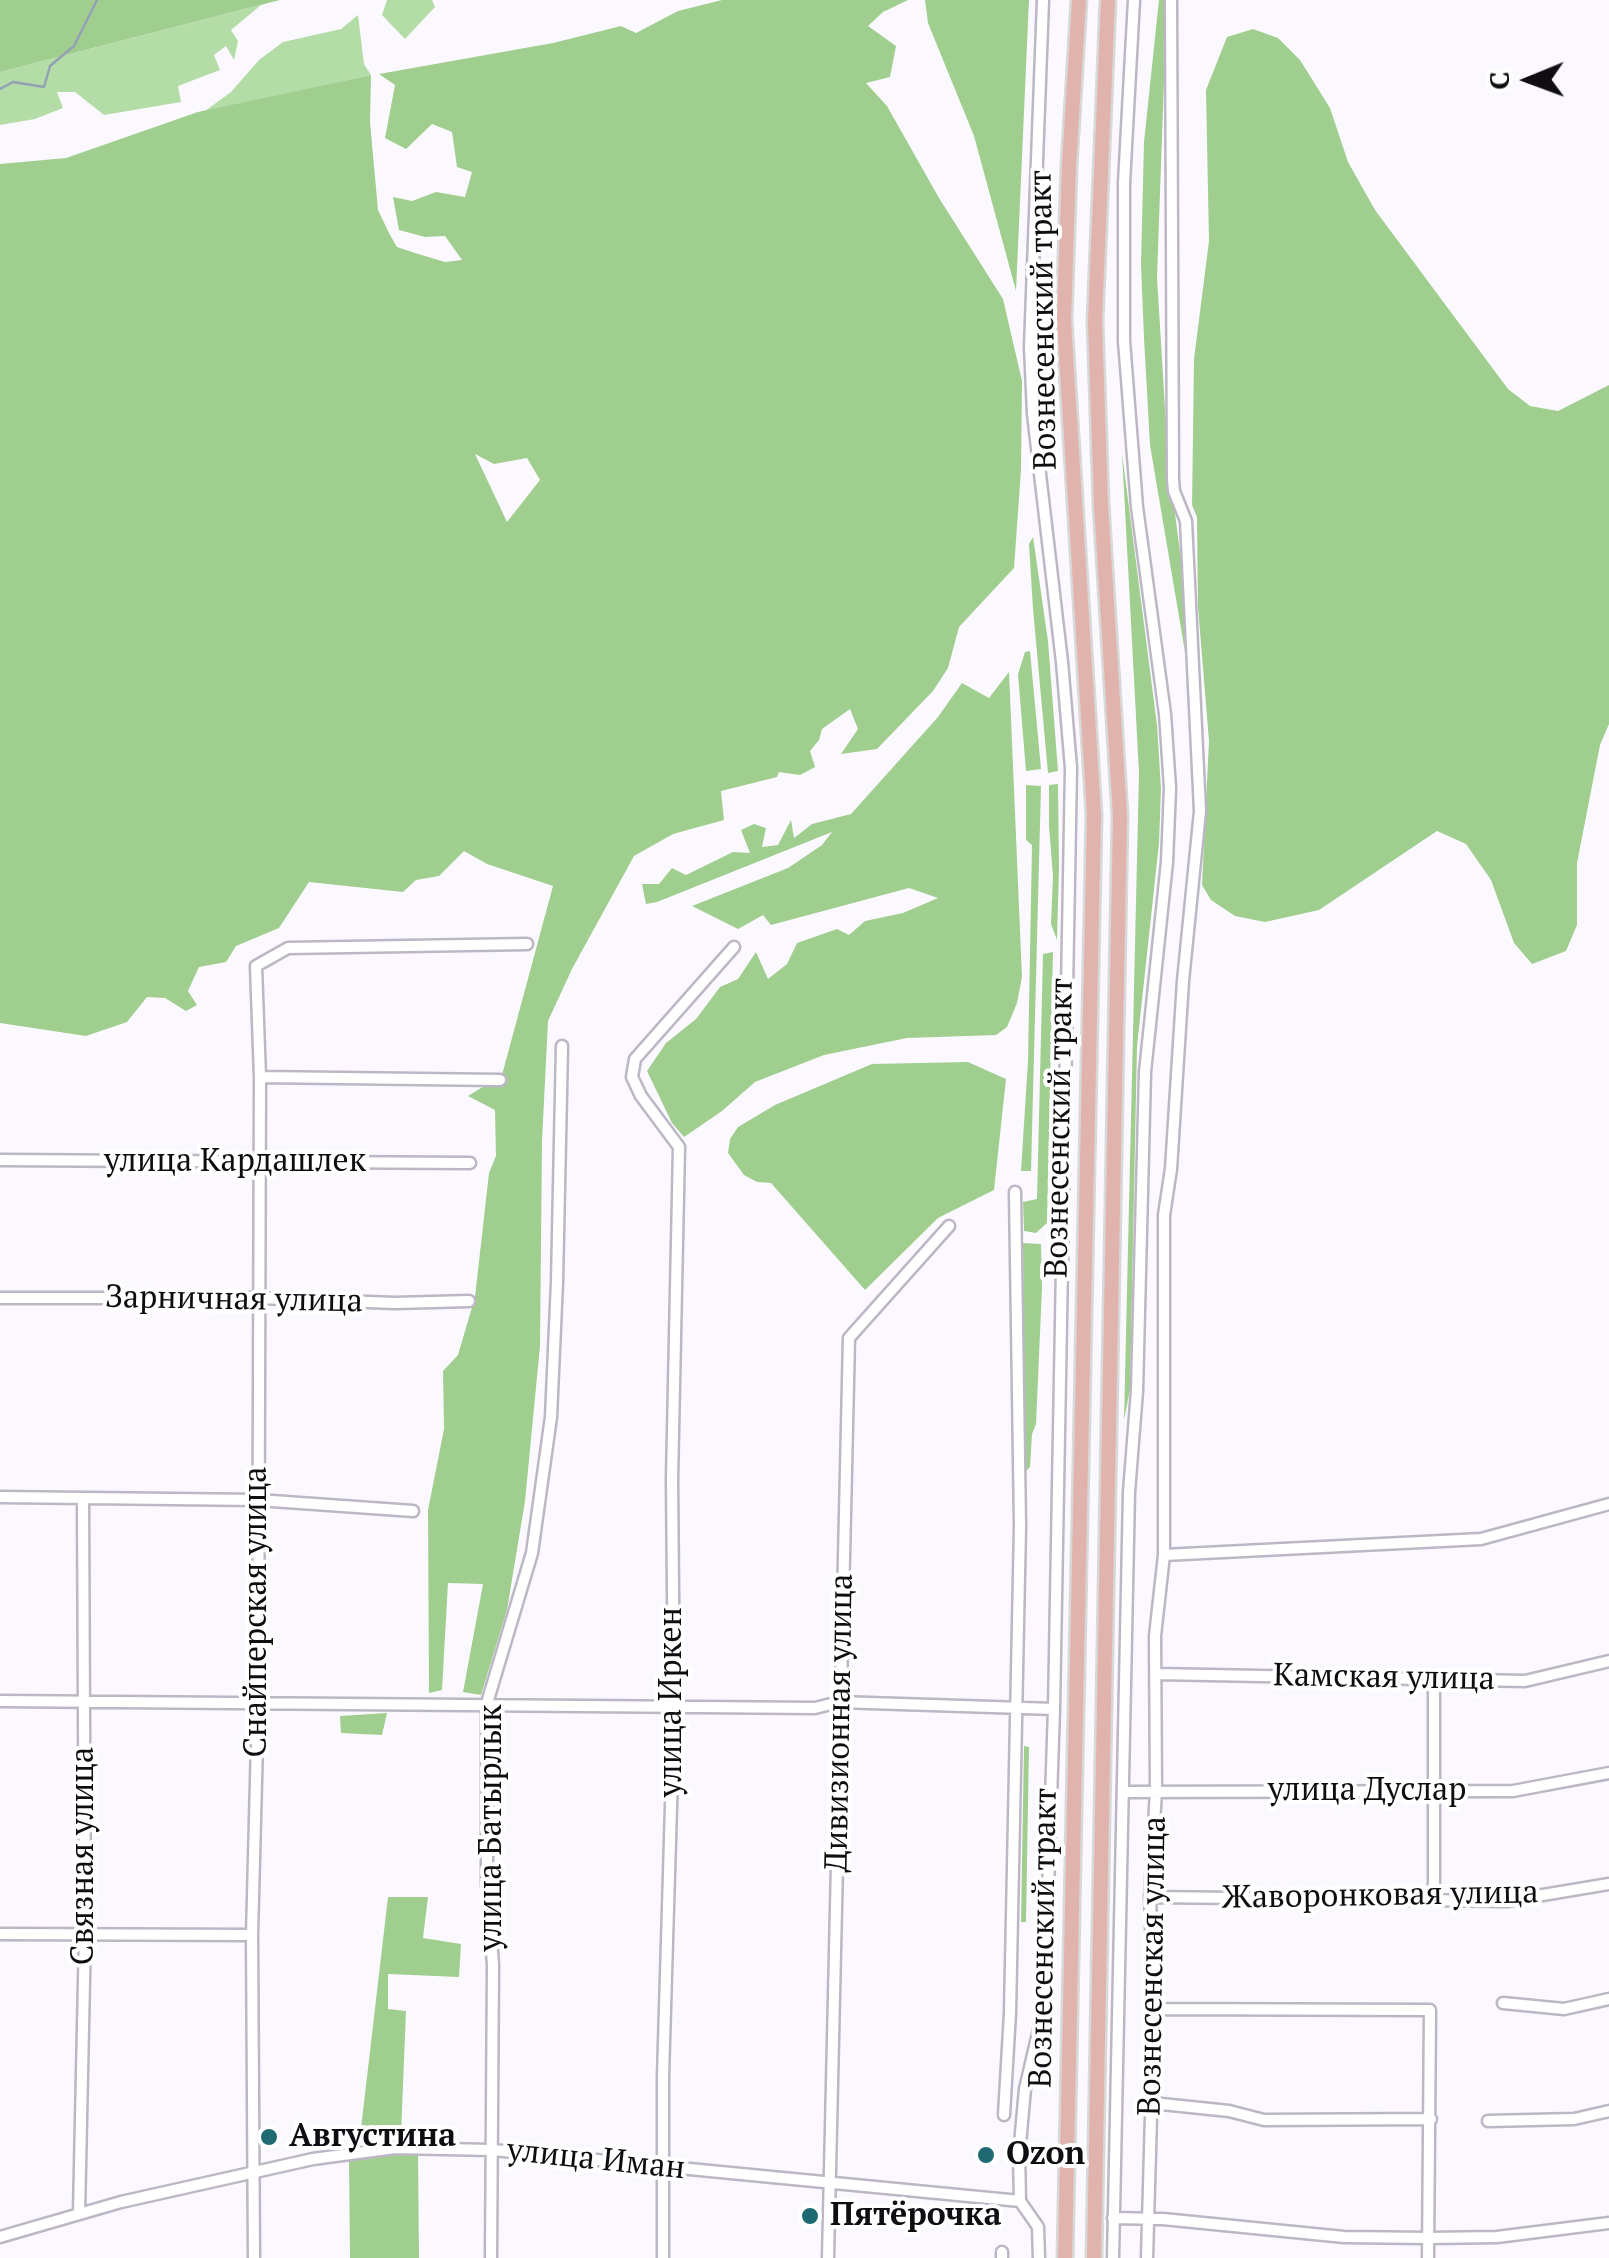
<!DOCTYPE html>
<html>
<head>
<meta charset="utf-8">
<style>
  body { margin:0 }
  #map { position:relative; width:1609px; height:2258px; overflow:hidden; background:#fbf9ff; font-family:"PT Serif",serif }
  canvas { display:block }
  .north { position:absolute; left:1479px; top:30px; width:100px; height:100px; -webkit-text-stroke:8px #fff; paint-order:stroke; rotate:269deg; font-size:28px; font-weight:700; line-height:40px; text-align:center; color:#0f0d11 }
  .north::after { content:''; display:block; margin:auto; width:35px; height:45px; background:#0f0d11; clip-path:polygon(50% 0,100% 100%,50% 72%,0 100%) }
</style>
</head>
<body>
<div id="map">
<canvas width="1609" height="2258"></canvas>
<div class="north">С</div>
</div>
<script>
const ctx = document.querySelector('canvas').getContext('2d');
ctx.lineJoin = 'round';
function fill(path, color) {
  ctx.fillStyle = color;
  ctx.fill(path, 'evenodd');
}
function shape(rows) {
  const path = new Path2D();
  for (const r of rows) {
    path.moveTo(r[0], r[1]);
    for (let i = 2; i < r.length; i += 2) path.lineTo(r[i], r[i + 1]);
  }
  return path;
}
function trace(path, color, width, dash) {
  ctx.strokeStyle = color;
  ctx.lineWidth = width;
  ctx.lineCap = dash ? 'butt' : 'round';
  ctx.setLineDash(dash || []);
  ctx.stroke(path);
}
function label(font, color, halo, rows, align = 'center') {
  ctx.font = font + ' "PT Serif",serif';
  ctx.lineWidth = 8;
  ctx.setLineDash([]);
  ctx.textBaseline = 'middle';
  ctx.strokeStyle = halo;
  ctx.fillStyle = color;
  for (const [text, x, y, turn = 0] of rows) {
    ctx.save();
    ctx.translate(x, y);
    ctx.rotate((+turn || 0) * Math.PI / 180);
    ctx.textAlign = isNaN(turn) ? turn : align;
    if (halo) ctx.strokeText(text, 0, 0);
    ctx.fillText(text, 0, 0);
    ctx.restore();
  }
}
fill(shape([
  [387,0,432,0,435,7,405,39,382,15],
  [261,5,231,30,238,41,234,60,226,46,214,55,220,70,178,86,181,102,104,115,75,92,57,92,63,108,35,119,0,125,0,72],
  [358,15,364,64,371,75,205,111,231,92,259,60,283,42,341,29]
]), '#b4dca6');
fill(shape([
  [0,0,280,0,0,72],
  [722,0,908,0,883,12,868,26,896,46,890,77,866,83,887,106,939,198,1003,299,1022,381,1021,470,1014,568,959,627,948,668,933,691,877,749,841,754,858,729,850,709,822,729,819,740,810,751,815,767,800,775,779,772,777,777,721,791,724,820,673,834,634,856,572,969,548,1021,542,1141,540,1346,525,1501,507,1610,481,1695,463,1692,483,1584,448,1583,442,1690,429,1693,428,1510,444,1429,443,1371,458,1355,475,1297,489,1173,496,1156,495,1110,468,1096,502,1075,553,886,487,864,464,851,439,876,416,880,403,892,309,882,279,928,236,946,226,962,199,967,188,991,197,1005,186,1011,165,998,147,997,127,1022,86,1036,0,1023,0,164,66,158,198,112,371,75,370,122,378,210,390,235,397,247,415,253,445,262,462,260,445,236,425,237,399,230,393,197,412,201,436,192,465,197,472,172,457,167,452,132,432,124,406,149,385,138,395,85,379,74,553,43,621,26,636,33,678,11],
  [475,454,494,464,527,458,540,480,507,522],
  [925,0,1029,0,1016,291,974,136,928,23],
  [1159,0,1165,0,1165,53,1157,277,1168,458,1183,576,1185,652,1150,445,1144,338,1141,264,1144,142],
  [1253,29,1278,38,1300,60,1330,108,1348,162,1375,210,1508,389,1530,406,1558,411,1609,385,1609,724,1600,745,1577,863,1577,925,1566,951,1532,964,1514,943,1491,880,1466,844,1437,831,1319,910,1265,922,1235,916,1211,900,1202,885,1209,741,1198,607,1197,517,1192,505,1194,359,1209,241,1206,90,1227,37],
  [1122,453,1157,725,1161,789,1159,843,1137,1046,1130,1390,1124,1420,1139,773],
  [1033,537,1048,641,1058,771,1048,773,1033,609,1029,544],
  [1030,651,1041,769,1026,771,1018,674,1025,652],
  [1009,672,1022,977,1017,1003,1007,1027,996,1035,907,1038,824,1055,755,1082,722,1111,684,1137,672,1123,647,1071,666,1043,696,1019,720,987,738,979,756,952,768,979,787,964,797,943,837,929,849,935,865,921,903,913,938,898,909,888,771,925,763,915,738,929,692,906,788,868,822,845,832,832,657,902,646,904,642,884,659,884,672,868,686,875,733,852,750,853,741,830,754,824,766,828,762,847,778,845,791,820,794,838,812,824,851,814,938,717,962,683,989,698],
  [1058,784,1059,868,1057,940,1051,924,1053,876,1049,826,1049,785],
  [1026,785,1041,786,1031,1171,1021,1171,1028,1061,1032,845,1026,840],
  [1053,952,1047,1223,1036,1233,1024,1231,1023,1202,1037,1199,1043,954],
  [968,1062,1006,1079,994,1190,938,1218,865,1290,771,1183,757,1182,744,1175,728,1153,730,1139,738,1127,775,1105,872,1064],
  [1023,1243,1041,1244,1042,1288,1036,1424,1032,1434,1030,1467,1025,1472],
  [387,1713,382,1735,341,1733,340,1716],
  [1024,1746,1029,1747,1026,1922,1021,1922],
  [388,1897,428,1897,423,1938,461,1944,459,1977,388,1974,388,2009,406,2011,401,2135,360,2137],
  [418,2152,419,2258,350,2258,349,2160,365,2154]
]), '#a0ce8f');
trace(shape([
  [0,89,13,82,44,87,50,66,74,46,97,0]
]), '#93a2b3', 2.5);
const minor = shape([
  [260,1077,500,1080],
  [0,1160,470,1163],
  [0,1298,258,1298,396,1303,469,1301],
  [0,1497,258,1500,413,1511],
  [1164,1555,1481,1539,1609,1504],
  [1156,1674,1525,1681,1609,1661],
  [0,1701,815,1708,839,1702,1054,1709],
  [1123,1792,1513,1791,1609,1773],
  [1150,1897,1507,1901,1609,1884],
  [1434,1900,1434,1680],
  [0,1934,252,1935],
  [1503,2003,1564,2009,1609,1999],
  [1154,2009,1430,2010,1428,2258],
  [1152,2103,1229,2111,1264,2120,1431,2119],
  [1004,2115,1010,2013,1020,1526,1015,1192],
  [1488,2121,1574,2119,1609,2111],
  [79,2213,85,1934,83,1498],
  [1113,2218,1163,2219,1344,2237,1428,2238,1497,2237,1609,2223],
  [0,2237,121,2202,313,2159,395,2148,493,2150,1020,2201],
  [254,2258,252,1935,258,1704,260,1077,256,966,288,948,527,944],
  [491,2258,493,1965,487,1884,487,1703,532,1553,551,1417,557,1282,562,1046],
  [663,2258,663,2076,674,1705,672,1479,679,1147,641,1096,632,1077,635,1059,734,947],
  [828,2258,849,1338,949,1226],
  [1002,2258,1002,2252],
  [1039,2258,1038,2227,1020,2201,1019,2155,1025,2089,1044,2008,1054,1709,1071,768,1062,662,1033,414,1030,347,1043,0],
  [1113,2258,1129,1492,1137,1391,1145,1072,1167,862,1170,788,1165,714,1137,507,1124,341,1124,183,1134,0],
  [1147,2258,1154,2009,1150,1897,1156,1790,1155,1636,1164,1555,1164,1215,1171,1169,1183,981,1200,811,1186,521,1174,491,1173,479,1171,0]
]);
const major = shape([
  [1065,2258,1094,815,1064,320,1069,166,1079,0],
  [1094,2258,1120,816,1101,504,1095,321,1108,0]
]);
trace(minor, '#bdb7c5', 15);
trace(major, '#d9d8d9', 19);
trace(minor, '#fff', 10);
trace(major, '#e0b3ac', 14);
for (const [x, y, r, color] of [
  [269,2137,10,"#1e6972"],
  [986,2155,10,"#1e6972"],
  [810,2216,10,"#1e6972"]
]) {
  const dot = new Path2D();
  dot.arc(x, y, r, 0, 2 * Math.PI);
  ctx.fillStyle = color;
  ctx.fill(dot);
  trace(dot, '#fff', 4);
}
label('32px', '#0f0d11', '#fff', [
  ["Вознесенский тракт",1044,320,-91],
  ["Вознесенский тракт",1060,1128,-89],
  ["улица Кардашлек",235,1162],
  ["Зарничная улица",234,1300,1],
  ["Снайперская улица",257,1612,-90],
  ["Камская улица",1384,1678,1],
  ["улица Иркен",672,1702,-90],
  ["Дивизионная улица",840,1723,-89],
  ["улица Дуслар",1367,1791],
  ["улица Батырлык",492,1828,-90],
  ["Связная улица",84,1856,-90],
  ["Жаворонковая улица",1380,1896,-1],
  ["Вознесенский тракт",1044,1938,-89],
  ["Вознесенская улица",1153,1966,-89],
  ["улица Иман",596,2160,6]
]);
label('bold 32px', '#0f0d11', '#fff', [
  ["Августина",289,2137],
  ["Ozon",1006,2155],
  ["Пятёрочка",830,2216]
], 'left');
</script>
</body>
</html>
